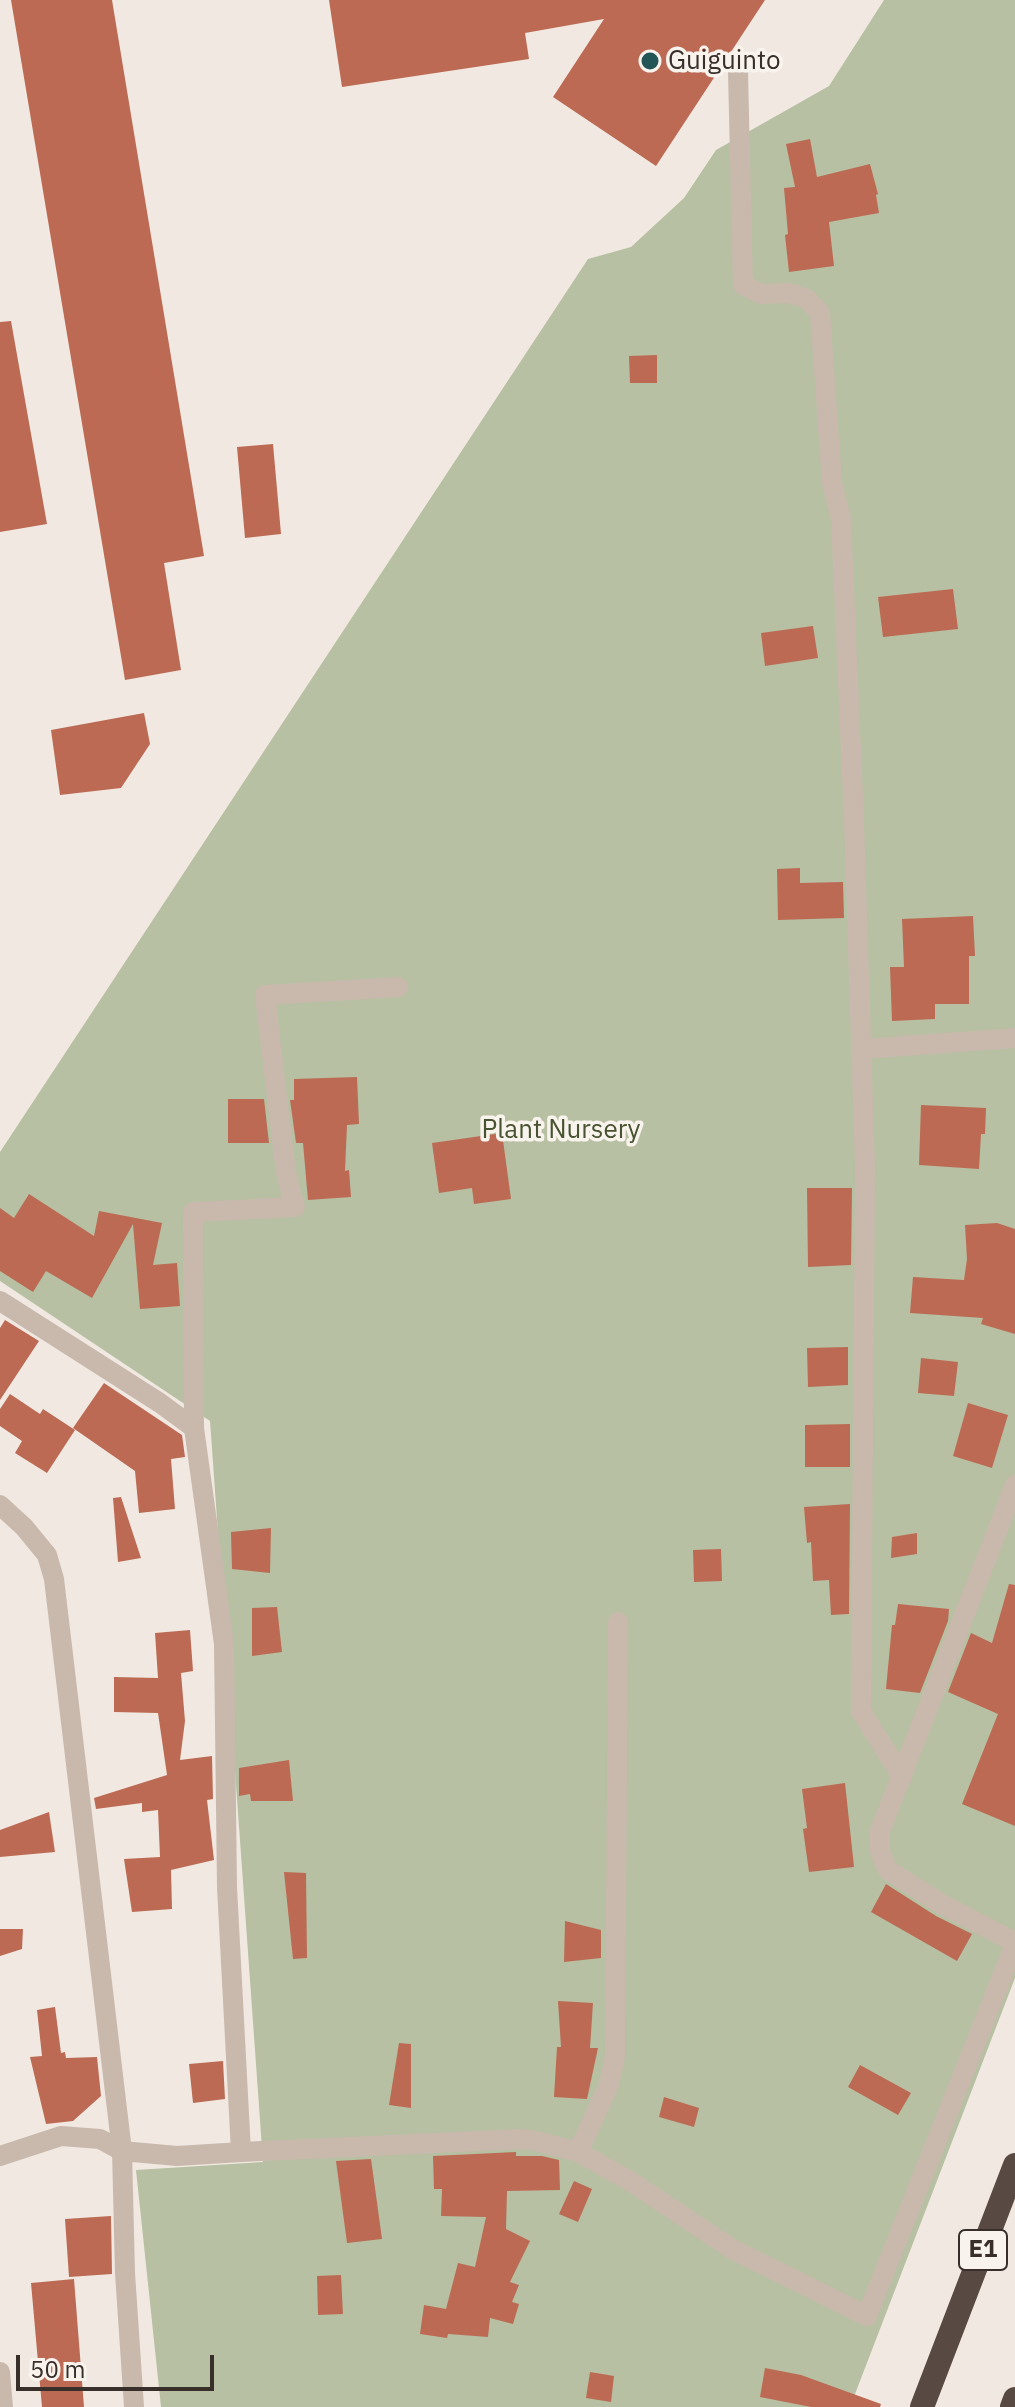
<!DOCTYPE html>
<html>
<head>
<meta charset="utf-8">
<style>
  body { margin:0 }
  #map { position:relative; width:1015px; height:2407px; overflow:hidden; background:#f1e9e1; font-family:"IBM Plex Sans",sans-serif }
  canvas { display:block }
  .scale { position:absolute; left:16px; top:2355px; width:198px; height:36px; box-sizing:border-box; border:4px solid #382f2b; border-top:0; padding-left:10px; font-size:24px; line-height:28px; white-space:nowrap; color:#382f2b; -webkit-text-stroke:6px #f9f3ed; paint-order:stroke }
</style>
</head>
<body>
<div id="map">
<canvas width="1015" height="2407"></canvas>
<div class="scale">50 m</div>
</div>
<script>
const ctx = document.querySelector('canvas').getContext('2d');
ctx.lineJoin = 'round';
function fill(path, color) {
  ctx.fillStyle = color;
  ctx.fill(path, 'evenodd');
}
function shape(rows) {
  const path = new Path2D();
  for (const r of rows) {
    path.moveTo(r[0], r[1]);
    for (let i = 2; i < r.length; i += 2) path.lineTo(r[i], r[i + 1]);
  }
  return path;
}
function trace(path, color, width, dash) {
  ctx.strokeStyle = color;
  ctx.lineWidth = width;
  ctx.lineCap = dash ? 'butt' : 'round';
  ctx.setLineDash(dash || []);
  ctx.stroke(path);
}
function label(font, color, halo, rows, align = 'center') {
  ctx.font = font + ' "IBM Plex Sans",sans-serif';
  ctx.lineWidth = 7;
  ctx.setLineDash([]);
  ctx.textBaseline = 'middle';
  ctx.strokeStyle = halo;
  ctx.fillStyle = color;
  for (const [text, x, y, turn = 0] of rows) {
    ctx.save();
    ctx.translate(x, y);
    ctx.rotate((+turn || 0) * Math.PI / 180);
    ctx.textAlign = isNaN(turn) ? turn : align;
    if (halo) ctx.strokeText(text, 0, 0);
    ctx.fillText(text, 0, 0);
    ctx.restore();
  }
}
fill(shape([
  [884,0,1015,0,1015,1978,850,2407,161,2407,136,2170,263,2162,210,1421,0,1281,0,1152,588,259,631,247,684,198,716,150,829,86]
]), '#b7c0a2');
fill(shape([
  [11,0,112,0,204,556,164,563,181,670,125,680],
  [329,0,765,0,656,166,553,97,604,19,525,33,529,59,342,87],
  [810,139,817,177,870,164,878,194,876,195,879,213,829,222,834,266,789,272,785,235,788,234,784,188,795,187,786,144],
  [11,321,47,524,0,532,0,322],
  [657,355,657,383,630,383,629,356],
  [273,444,281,534,245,538,237,447],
  [953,589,958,629,883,637,878,597],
  [813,626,818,658,765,666,761,633],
  [144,713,150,744,121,788,60,795,51,730],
  [800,868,800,883,843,882,844,918,778,920,777,869],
  [973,916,975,956,969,956,969,1004,935,1004,935,1019,892,1021,890,967,904,967,902,919],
  [357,1077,359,1124,347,1125,345,1171,349,1170,351,1197,308,1200,303,1143,296,1143,290,1100,294,1100,294,1079],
  [228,1099,264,1099,269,1143,228,1143],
  [921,1105,986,1108,985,1134,981,1134,979,1169,919,1165],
  [502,1133,511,1199,474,1204,472,1188,439,1193,432,1143],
  [807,1188,852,1188,851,1265,808,1267],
  [29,1194,94,1236,99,1211,162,1223,153,1265,177,1263,180,1306,140,1309,133,1224,92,1298,46,1271,33,1292,0,1271,0,1208,14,1218],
  [997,1223,1015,1229,1015,1334,981,1324,983,1318,910,1313,913,1277,964,1280,967,1259,965,1225],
  [5,1320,39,1341,0,1400,0,1328],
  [848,1347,848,1385,808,1387,807,1348],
  [921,1358,958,1362,954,1396,918,1393],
  [104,1383,182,1435,185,1457,171,1459,175,1509,139,1513,135,1471,73,1428],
  [10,1394,40,1414,43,1409,75,1430,47,1473,15,1453,22,1441,0,1426,0,1409],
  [968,1403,1008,1415,992,1468,953,1456],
  [850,1424,850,1467,805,1467,805,1425],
  [121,1497,141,1558,118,1562,113,1498],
  [850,1504,849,1614,831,1615,829,1580,813,1581,811,1542,807,1543,804,1507],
  [271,1528,270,1573,232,1569,231,1532],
  [917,1533,917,1554,891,1558,892,1537],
  [721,1549,722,1581,694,1582,693,1550],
  [1009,1584,1015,1585,1015,1826,962,1804,998,1714,948,1692,971,1633,992,1643],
  [898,1604,949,1609,948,1621,920,1693,886,1689,892,1625,895,1625],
  [277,1607,282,1652,252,1656,252,1608],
  [190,1630,193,1671,181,1673,185,1721,180,1760,212,1756,213,1799,207,1800,214,1860,171,1870,172,1909,132,1912,124,1859,160,1857,158,1810,142,1812,142,1803,96,1809,94,1798,167,1775,158,1713,114,1712,114,1677,158,1678,155,1633],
  [289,1760,293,1801,251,1801,250,1794,239,1796,239,1768],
  [845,1783,854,1867,809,1872,803,1829,807,1828,802,1789],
  [49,1812,55,1852,0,1857,0,1830],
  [284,1872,306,1873,307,1958,293,1959],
  [886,1884,936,1916,972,1934,957,1961,871,1912],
  [565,1921,601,1930,601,1958,564,1962],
  [0,1929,23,1929,22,1949,0,1956],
  [558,2001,593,2003,590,2048,598,2048,587,2099,554,2097,557,2047,561,2047],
  [55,2007,61,2053,65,2052,66,2058,97,2057,101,2096,73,2121,46,2124,30,2057,42,2056,37,2010],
  [399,2043,411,2044,411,2108,389,2105],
  [223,2061,225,2099,193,2103,189,2064],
  [860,2065,911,2093,898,2115,848,2087],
  [664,2097,699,2108,694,2127,659,2117],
  [516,2152,516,2156,542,2156,559,2160,560,2190,507,2191,506,2229,530,2241,510,2282,519,2285,512,2302,519,2304,513,2324,490,2318,488,2337,448,2334,447,2338,420,2334,424,2305,446,2309,458,2263,475,2267,486,2217,441,2216,442,2189,434,2189,433,2156],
  [371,2159,382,2239,347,2243,336,2161],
  [574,2181,592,2189,578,2222,559,2214],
  [111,2216,112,2274,69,2277,65,2219],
  [341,2275,343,2314,318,2315,317,2276],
  [74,2279,84,2407,42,2407,31,2283],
  [765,2368,801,2375,881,2404,880,2407,811,2407,760,2397],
  [590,2372,614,2376,611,2402,586,2398]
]), '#bc6a54');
trace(shape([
  [738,72,743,285,761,294,789,293,807,299,820,313,832,483,841,519,854,820,865,1167,861,1711,902,1777],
  [861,1049,1015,1038],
  [0,1301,160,1403,194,1428,224,1644,227,1887,241,2152,521,2139,536,2141,578,2152,630,2181,732,2249,867,2316,1015,1944],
  [194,1428,193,1212,295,1207,286,1173,265,995,398,987],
  [1015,1485,880,1831,880,1852,888,1870,943,1905,1015,1942],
  [0,1505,24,1527,47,1555,54,1579,122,2151,125,2273,134,2407],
  [578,2152,609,2085,615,2056,618,1622],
  [0,2156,61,2136,100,2139,122,2151,177,2156,241,2152],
  [0,2372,3,2407]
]), '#c9b9ad', 20);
trace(shape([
  [922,2407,1015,2165],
  [1012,2407,1015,2399]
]), '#584943', 24);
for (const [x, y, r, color] of [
  [650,61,10,"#245556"]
]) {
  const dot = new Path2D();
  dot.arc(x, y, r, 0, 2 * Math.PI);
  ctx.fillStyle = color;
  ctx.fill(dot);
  trace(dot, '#f9f3ed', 3);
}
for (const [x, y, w] of [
  [983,2250,48]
]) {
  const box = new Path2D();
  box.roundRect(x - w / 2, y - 20, w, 40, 6);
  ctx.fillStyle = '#f9f3ed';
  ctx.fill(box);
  trace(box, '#382f2b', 2);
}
label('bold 24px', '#382f2b', null, [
  ["E1",983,2250]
]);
label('26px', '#382f2b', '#f9f3ed', [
  ["Guiguinto",668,61]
], 'left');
label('26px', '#485431', '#f9f3ed', [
  ["Plant Nursery",561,1130]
]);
</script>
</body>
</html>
